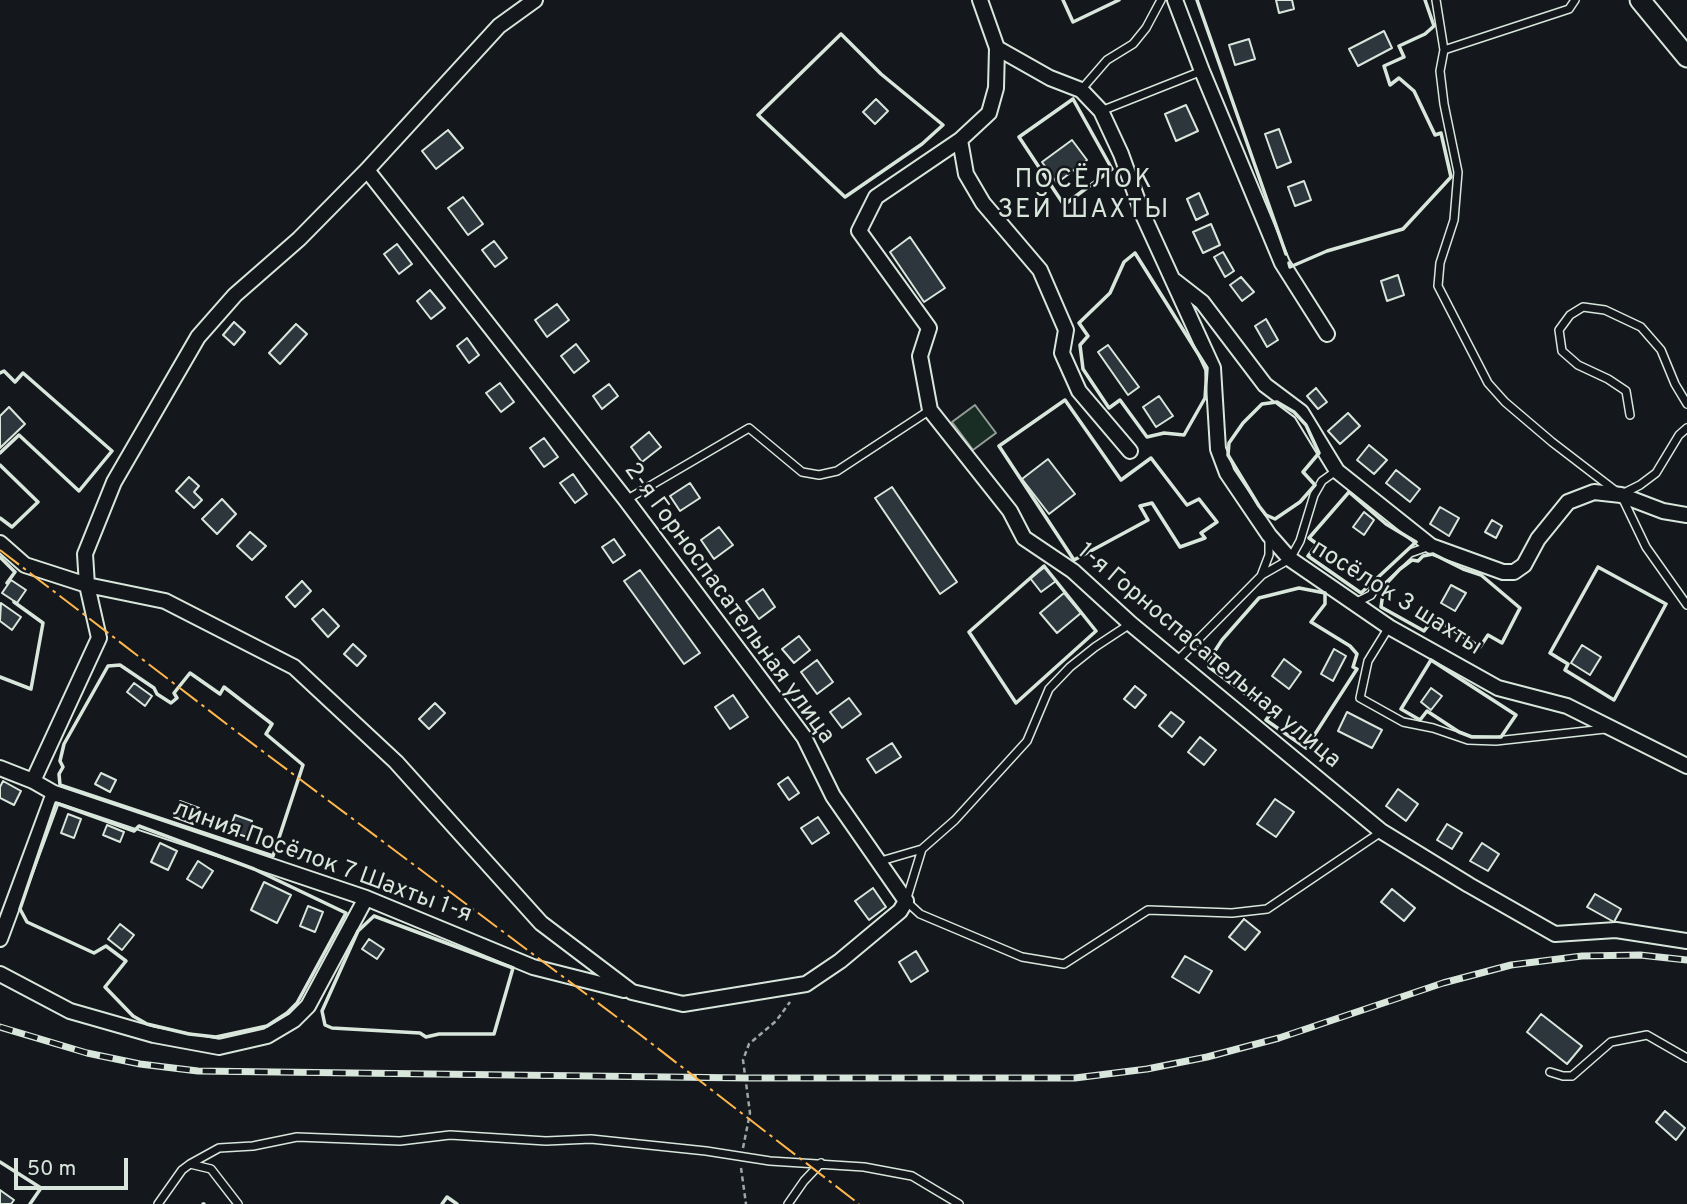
<!DOCTYPE html>
<html>
<head>
<meta charset="utf-8">
<style>
  body { margin:0 }
  #map { position:relative; width:1687px; height:1204px; overflow:hidden; background:#14181c; font-family:Overpass,sans-serif }
  canvas { display:block }
  .scale { position:absolute; left:14px; top:1158px; width:114px; height:32px; box-sizing:border-box; border:4px solid #d8e6dc; border-top:0; padding-left:9px; font-size:21px; line-height:24px; white-space:nowrap; color:#d8e6dc; -webkit-text-stroke:5px #14181c; paint-order:stroke }
</style>
</head>
<body>
<div id="map">
<canvas width="1687" height="1204"></canvas>
<div class="scale">50 m</div>
</div>
<script>
const ctx = document.querySelector('canvas').getContext('2d');
ctx.lineJoin = 'round';
function fill(path, color) {
  ctx.fillStyle = color;
  ctx.fill(path, 'evenodd');
}
function shape(rows) {
  const path = new Path2D();
  for (const r of rows) {
    path.moveTo(r[0], r[1]);
    for (let i = 2; i < r.length; i += 2) path.lineTo(r[i], r[i + 1]);
  }
  return path;
}
function trace(path, color, width, dash) {
  ctx.strokeStyle = color;
  ctx.lineWidth = width;
  ctx.lineCap = dash ? 'butt' : 'round';
  ctx.setLineDash(dash || []);
  ctx.stroke(path);
}
function label(font, color, halo, rows, align = 'center') {
  ctx.font = font + ' Overpass,sans-serif';
  ctx.lineWidth = 5;
  ctx.setLineDash([]);
  ctx.textBaseline = 'middle';
  ctx.strokeStyle = halo;
  ctx.fillStyle = color;
  for (const [text, x, y, turn = 0] of rows) {
    ctx.save();
    ctx.translate(x, y);
    ctx.rotate((+turn || 0) * Math.PI / 180);
    ctx.textAlign = isNaN(turn) ? turn : align;
    if (halo) ctx.strokeText(text, 0, 0);
    ctx.fillText(text, 0, 0);
    ctx.restore();
  }
}
const green = shape([
  [975,405,996,433,973,450,952,422,975,405]
]);
fill(green, '#1a2d24');
trace(green, '#939e99', 2);
const building = shape([
  [1276,0,1292,0,1294,9,1279,13,1276,0],
  [1384,31,1392,48,1358,66,1349,49,1384,31],
  [1249,39,1255,59,1235,65,1229,45,1249,39],
  [876,99,888,111,875,124,863,112,876,99],
  [1186,105,1198,131,1176,141,1165,114,1186,105],
  [1279,129,1291,162,1277,168,1265,134,1279,129],
  [448,130,463,148,436,169,422,151,448,130],
  [1072,140,1087,160,1057,183,1042,162,1072,140],
  [1304,181,1311,200,1295,206,1288,187,1304,181],
  [1199,193,1208,214,1196,220,1187,199,1199,193],
  [463,197,483,224,468,235,448,208,463,197],
  [1211,224,1220,245,1203,253,1193,232,1211,224],
  [910,237,945,288,924,302,890,252,910,237],
  [494,241,507,258,495,267,482,250,494,241],
  [397,244,412,264,399,274,384,254,397,244],
  [1223,252,1234,271,1225,277,1214,257,1223,252],
  [1398,275,1404,295,1387,301,1381,281,1398,275],
  [1241,277,1254,292,1242,301,1230,285,1241,277],
  [430,290,445,308,431,319,417,301,430,290],
  [557,304,569,320,547,337,535,320,557,304],
  [1266,319,1278,340,1267,347,1255,326,1266,319],
  [234,322,245,332,234,345,223,335,234,322],
  [296,324,307,334,280,364,269,353,296,324],
  [467,338,479,355,469,363,457,346,467,338],
  [576,344,589,361,574,373,561,356,576,344],
  [1108,345,1139,387,1128,395,1098,352,1108,345],
  [500,383,514,402,501,412,486,393,500,383],
  [609,384,618,396,602,409,593,396,609,384],
  [1316,388,1327,402,1318,409,1307,396,1316,388],
  [1159,396,1173,416,1156,427,1143,407,1159,396],
  [9,407,25,424,0,448,0,416,9,407],
  [1348,413,1360,426,1340,444,1328,431,1348,413],
  [649,432,661,447,642,462,631,447,649,432],
  [544,438,558,457,544,467,530,448,544,438],
  [1369,445,1387,460,1374,474,1357,460,1369,445],
  [1048,459,1075,494,1049,514,1022,479,1048,459],
  [1396,470,1420,489,1410,502,1386,483,1396,470],
  [573,474,587,494,575,503,560,483,573,474],
  [189,477,199,486,194,492,202,500,194,508,176,491,189,477],
  [690,483,700,498,680,511,670,496,690,483],
  [892,487,957,582,940,594,875,498,892,487],
  [222,499,236,514,217,534,202,519,222,499],
  [1440,507,1459,518,1449,536,1430,524,1440,507],
  [1364,512,1374,520,1364,535,1353,527,1364,512],
  [1492,520,1502,526,1496,538,1485,532,1492,520],
  [719,527,733,545,714,559,701,540,719,527],
  [250,532,266,546,252,560,237,546,250,532],
  [614,539,625,555,613,563,602,547,614,539],
  [1045,567,1056,581,1041,592,1030,578,1045,567],
  [640,570,700,653,684,664,624,581,640,570],
  [11,580,26,590,17,603,2,593,11,580],
  [302,581,311,591,295,607,286,597,302,581],
  [1451,585,1466,593,1455,611,1441,603,1451,585],
  [763,589,775,607,759,619,746,601,763,589],
  [1064,593,1081,613,1057,633,1040,613,1064,593],
  [1,603,21,617,12,630,0,621,1,603],
  [323,609,339,626,328,637,312,619,323,609],
  [799,636,810,650,794,663,782,649,799,636],
  [353,644,366,656,357,666,344,654,353,644],
  [1582,645,1601,657,1590,675,1571,663,1582,645],
  [1334,649,1346,656,1333,681,1321,674,1334,649],
  [1284,659,1301,672,1289,689,1272,676,1284,659],
  [817,660,833,682,817,694,801,672,817,660],
  [134,683,152,696,145,706,127,692,134,683],
  [1135,686,1146,695,1135,708,1124,699,1135,686],
  [1431,688,1442,696,1431,710,1421,702,1431,688],
  [733,695,748,717,730,729,715,707,733,695],
  [849,698,861,714,842,728,830,712,849,698],
  [435,703,445,713,429,729,419,719,435,703],
  [1171,712,1184,722,1172,737,1159,726,1171,712],
  [1347,712,1382,730,1372,748,1338,731,1347,712],
  [1200,737,1216,750,1204,765,1188,752,1200,737],
  [892,743,901,757,876,773,867,759,892,743],
  [101,773,116,780,110,792,95,784,101,773],
  [788,777,799,793,789,800,778,784,788,777],
  [3,781,21,791,14,805,0,798,0,787,3,781],
  [1398,789,1418,804,1406,821,1386,806,1398,789],
  [1275,799,1294,812,1276,837,1257,824,1275,799],
  [180,801,199,808,193,824,174,817,180,801],
  [68,814,81,819,74,838,61,833,68,814],
  [235,815,252,821,247,837,229,831,235,815],
  [818,817,829,833,812,844,801,828,818,817],
  [1447,824,1462,833,1452,849,1437,840,1447,824],
  [107,825,124,832,120,842,103,835,107,825],
  [160,843,177,851,168,870,151,862,160,843],
  [1482,843,1499,854,1488,871,1470,861,1482,843],
  [198,861,213,871,202,888,187,879,198,861],
  [264,882,291,895,277,923,251,910,264,882],
  [873,888,886,907,869,920,855,901,873,888],
  [1392,889,1415,908,1404,921,1381,902,1392,889],
  [1595,894,1621,909,1614,922,1587,907,1595,894],
  [308,906,323,912,315,932,300,926,308,906],
  [1244,919,1260,932,1245,950,1229,937,1244,919],
  [120,924,134,935,122,950,108,939,120,924],
  [369,939,384,949,377,959,362,949,369,939],
  [916,951,928,971,911,982,899,962,916,951],
  [1185,956,1212,971,1199,993,1172,977,1185,956],
  [1541,1014,1582,1046,1567,1064,1527,1032,1541,1014],
  [1665,1111,1685,1128,1676,1140,1656,1122,1665,1111],
  [0,1190,14,1200,11,1204,0,1204,0,1190]
]);
fill(building, '#2c363c');
trace(building, '#d8e6dc', 2);
const lane = shape([
  [1436,0,1444,50,1440,71,1444,104,1458,172,1454,220,1440,263,1438,286,1488,383,1505,402,1552,442,1621,495,1646,547,1687,605],
  [1444,50,1569,9,1575,0],
  [1081,90,1107,60,1133,44,1146,28,1161,0],
  [1101,111,1202,71],
  [1630,415,1626,391,1608,379,1578,365,1562,351,1559,330,1570,315,1583,307,1605,310,1641,327,1661,350,1675,384,1687,404],
  [1622,494,1640,485,1656,473,1679,435,1687,428],
  [626,500,749,428,802,472,819,475,837,471,930,410],
  [1262,575,1290,559,1300,541,1314,495,1322,481,1336,471],
  [1355,603,1371,595,1378,583,1410,553,1430,546],
  [1130,624,1095,647,1070,667,1049,689,1027,741,955,820,922,849,906,901,920,914,1022,957,1064,964,1148,910,1232,913,1267,909,1381,832],
  [1389,627,1368,661,1360,698,1403,722,1433,728,1468,740,1496,741,1605,729],
  [1177,661,1261,576,1269,555,1269,537],
  [881,861,922,849],
  [1550,1072,1563,1076,1572,1076,1611,1042,1647,1035,1687,1058],
  [190,1164,219,1148,253,1146,297,1137,400,1141,450,1135,546,1141,591,1139,706,1151,770,1161,864,1167,912,1176,959,1204],
  [158,1204,182,1170,190,1164,211,1169,238,1204],
  [788,1204,804,1181,821,1163]
]);
const street = shape([
  [980,0,997,48,996,88,989,113,960,140,876,197,859,231,929,328,920,356,930,410,1010,511,1024,538,1073,571,1131,624,1381,831,1469,885,1555,934,1616,930,1687,941],
  [1175,0,1202,71,1282,263,1327,334],
  [997,48,1050,78,1081,90,1101,111,1121,154,1143,215,1213,368,1218,449,1227,473,1269,535,1290,559,1389,627,1498,688,1567,706,1687,766],
  [960,140,966,174,983,203,1040,270,1066,330,1062,353,1079,391,1130,451],
  [1175,281,1202,302,1265,385,1301,412,1337,471,1431,546,1503,572,1514,572,1524,565,1538,539,1568,502,1594,492,1621,495,1663,511,1687,515],
  [0,543,25,565,87,585,165,601,294,667,396,762,541,923,632,992,683,1004,806,984,840,961,900,911,906,901,833,796,804,737,626,500,367,170],
  [0,768,33,781,54,793,366,898,533,967,624,990],
  [33,781,99,638,87,585,85,554,114,482,198,337,235,295,299,239,367,170,499,26,535,0],
  [0,939,54,793],
  [0,974,70,1011,154,1035,219,1047,267,1036,294,1020,308,1006,366,898]
]);
const secondary = shape([
  [1640,0,1687,57]
]);
trace(lane, '#d8e6dc', 10);
trace(street, '#d8e6dc', 18);
trace(secondary, '#d8e6dc', 23);
trace(shape([
  [743,1148,750,1113,743,1060,749,1044,776,1021,790,1002],
  [741,1168,746,1204]
]), '#9da8a2', 2.5, [5, 3.5]);
trace(lane, '#14181c', 7);
trace(street, '#14181c', 14);
trace(secondary, '#14181c', 19);
const rail = shape([
  [0,1027,87,1053,140,1064,198,1071,746,1078,1075,1078,1147,1069,1207,1057,1279,1038,1443,983,1511,965,1582,956,1640,955,1687,960]
]);
trace(rail, '#d8e6dc', 7);
trace(rail, '#14181c', 4.5, [13]);
trace(shape([
  [1063,0,1073,22,1119,0],
  [1197,0,1286,254],
  [841,34,881,74,943,125,922,144,845,197,758,115,841,34],
  [1073,99,1112,169,1064,205,1019,137,1073,99],
  [1135,253,1207,368,1205,398,1184,435,1164,433,1147,437,1120,400,1109,408,1083,369,1080,345,1088,336,1079,323,1110,293,1124,262,1135,253],
  [1289,263,1290,267,1327,251,1403,229,1451,177,1441,133,1435,135,1414,91,1399,78,1390,85,1384,66,1404,57,1399,46,1425,34,1434,26,1425,0],
  [0,373,4,371,15,382,23,373,112,451,79,491,19,435,0,453],
  [1065,400,1121,480,1151,458,1187,505,1199,499,1217,522,1201,533,1205,538,1180,547,1152,503,1140,506,1148,520,1074,560,999,446,1065,400],
  [1277,402,1294,412,1306,425,1319,453,1303,472,1315,485,1300,502,1275,519,1266,515,1259,506,1228,455,1229,443,1243,423,1262,404,1277,402],
  [0,465,38,502,12,527,0,518],
  [1349,492,1386,524,1416,542,1361,593,1308,556,1317,544,1309,538,1349,492],
  [1433,554,1463,569,1481,575,1520,608,1502,643,1488,635,1480,647,1434,618,1424,631,1381,607,1384,586,1400,569,1412,560,1418,561,1423,556,1433,554],
  [0,557,15,572,7,583],
  [1044,566,1096,631,1016,703,969,632,1044,566],
  [1598,567,1666,604,1614,700,1565,670,1568,664,1550,653,1598,567],
  [1299,588,1325,593,1325,604,1311,622,1350,646,1357,654,1353,667,1357,669,1306,748,1266,720,1271,713,1209,667,1209,660,1222,640,1259,598,1299,588],
  [1431,660,1516,715,1501,737,1472,737,1459,732,1427,711,1420,720,1401,709,1431,660],
  [120,665,154,688,157,694,171,703,177,698,174,693,190,673,220,694,224,687,272,724,266,734,303,765,273,856,60,785,59,774,63,767,60,761,64,744,108,666,120,665],
  [0,677,31,689,43,623,14,602],
  [56,803,134,831,139,826,254,869,346,913,297,1003,287,1013,267,1026,216,1037,189,1034,147,1024,133,1016,105,987,126,961,106,946,94,953,27,922,20,909,56,803],
  [374,916,513,968,494,1034,439,1034,426,1037,420,1033,332,1028,325,1025,322,1011,358,931,374,916],
  [0,1162,41,1188,30,1204],
  [203,1204,204,1204],
  [442,1204,447,1197,457,1204]
]), '#d8e6dc', 3.5);
trace(shape([
  [0,550,241,735,638,1033,859,1204]
]), '#ffb74d', 2, [24, 5, 3.5, 5]);
label('24px', '#d8e6dc', '#14181c', [
  ["посёлок 3 шахты",1396,599,32],
  ["2-я Горноспасательная улица",728,604,54],
  ["1-я Горноспасательная улица",1208,657,40],
  ["линия Посёлок 7 Шахты 1-я",322,863,20]
]);
ctx.letterSpacing = '2px';
label('26px', '#d8e6dc', '#14181c', [
  ["ПОСЁЛОК",1084,182],
  ["3ЕЙ ШАХТЫ",1084,212]
]);
ctx.letterSpacing = '0px';
</script>
</body>
</html>
